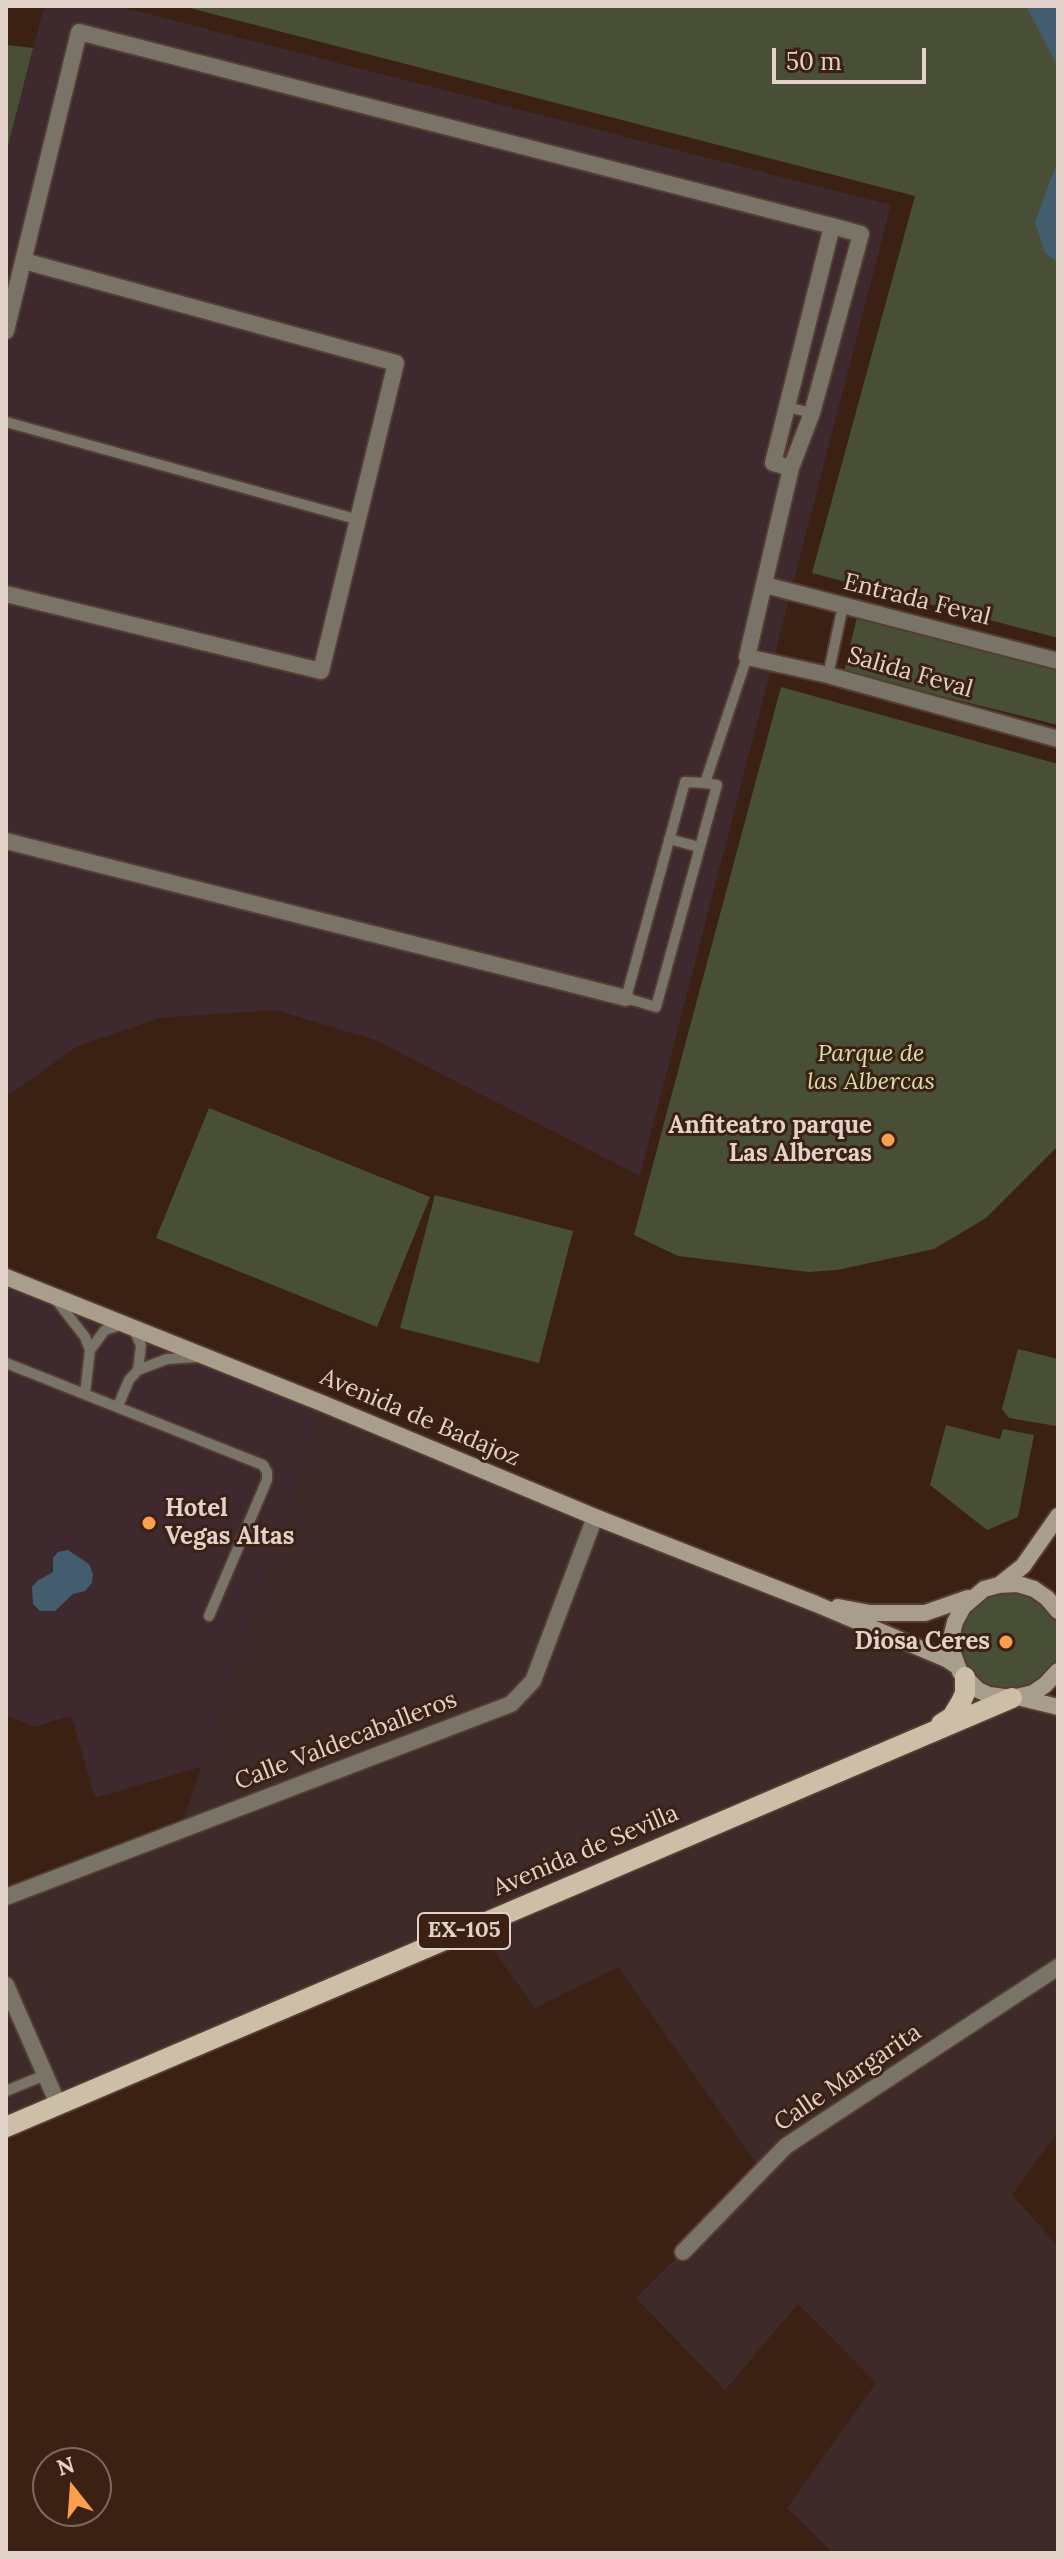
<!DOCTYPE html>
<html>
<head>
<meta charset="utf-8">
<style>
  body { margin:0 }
  #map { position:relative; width:1064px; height:2559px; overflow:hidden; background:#3a2114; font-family:Lora,serif }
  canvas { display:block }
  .frame { position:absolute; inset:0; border:8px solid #e3d2ca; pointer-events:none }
  .north { position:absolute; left:32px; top:2447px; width:80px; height:80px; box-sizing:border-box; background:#3a2114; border:2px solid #7e685d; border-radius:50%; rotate:343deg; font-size:22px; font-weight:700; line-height:32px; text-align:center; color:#e3d2ca }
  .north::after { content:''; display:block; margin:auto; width:28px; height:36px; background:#f99f4d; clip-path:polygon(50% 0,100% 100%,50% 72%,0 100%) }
  .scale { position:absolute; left:772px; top:48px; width:154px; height:36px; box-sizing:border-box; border:4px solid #e3d2ca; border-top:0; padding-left:10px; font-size:24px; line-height:28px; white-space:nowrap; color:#e3d2ca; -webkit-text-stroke:6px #3a2114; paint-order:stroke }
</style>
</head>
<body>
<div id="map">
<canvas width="1064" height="2559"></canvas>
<div class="frame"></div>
<div class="north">N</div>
<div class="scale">50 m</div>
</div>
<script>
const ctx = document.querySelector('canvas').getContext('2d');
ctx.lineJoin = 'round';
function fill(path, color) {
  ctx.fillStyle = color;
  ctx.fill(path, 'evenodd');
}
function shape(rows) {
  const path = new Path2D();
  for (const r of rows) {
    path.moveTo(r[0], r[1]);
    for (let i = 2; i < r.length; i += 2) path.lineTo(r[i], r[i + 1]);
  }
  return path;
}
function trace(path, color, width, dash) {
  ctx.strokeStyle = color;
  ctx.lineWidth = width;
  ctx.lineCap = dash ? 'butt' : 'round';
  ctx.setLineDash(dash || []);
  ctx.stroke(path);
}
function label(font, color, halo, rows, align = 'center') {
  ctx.font = font + ' Lora,serif';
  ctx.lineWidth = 6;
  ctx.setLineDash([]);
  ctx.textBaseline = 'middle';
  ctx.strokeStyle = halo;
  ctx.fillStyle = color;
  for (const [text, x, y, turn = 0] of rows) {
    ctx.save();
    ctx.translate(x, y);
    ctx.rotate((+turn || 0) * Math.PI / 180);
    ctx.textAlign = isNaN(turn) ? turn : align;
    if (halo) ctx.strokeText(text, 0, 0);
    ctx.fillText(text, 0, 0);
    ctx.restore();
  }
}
fill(shape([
  [52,6,117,6,891,205,640,1176,375,1040,275,1010,160,1018,78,1046,6,1097,6,154,43,10],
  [6,1279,324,1404,204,1766,95,1798,71,1716,34,1727,6,1715]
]), '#3d292e');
fill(shape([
  [324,1404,1058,1707,1058,2131,1012,2195,1058,2246,1058,2553,833,2553,787,2508,876,2383,798,2304,725,2390,636,2298,762,2172,618,1967,535,2008,476,1926,6,2127,6,1897,180,1830]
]), '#3e2a28');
fill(shape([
  [182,6,1058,6,1058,638,812,573,915,196],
  [6,45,33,48,6,154],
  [857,617,1058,668,1058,725,844,672],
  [781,687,1058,764,1058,1146,986,1218,934,1249,837,1270,808,1272,678,1256,634,1235],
  [209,1108,430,1197,377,1327,156,1238],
  [435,1195,573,1231,539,1363,400,1328],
  [1018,1349,1058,1359,1056,1426,1009,1418,1002,1409],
  [946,1425,1000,1439,1003,1429,1034,1435,1018,1517,987,1530,930,1485],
  [1018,1584,1058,1611,1058,1671,1033,1693,978,1690,952,1651,973,1596]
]), '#494f36');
fill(shape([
  [1026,6,1058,6,1058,71,1055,61],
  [1058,160,1058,263,1045,253,1035,222],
  [68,1550,89,1564,93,1574,92,1583,85,1591,73,1594,55,1611,40,1611,33,1604,32,1587,37,1581,53,1572,53,1558,58,1552]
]), '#435c6e');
const lane = shape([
  [787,407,812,413],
  [6,422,359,520],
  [828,675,843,606],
  [705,783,685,782,626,998,656,1007,717,785,705,783,747,657],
  [669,839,699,847],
  [57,1301,85,1337,90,1350,85,1394],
  [133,1328,141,1345,138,1370],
  [90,1350,105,1330,121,1325],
  [6,1363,263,1465,267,1472,267,1480,209,1616],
  [118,1406,129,1380,138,1370,167,1359,199,1357],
  [6,2091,45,2075]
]);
const street = shape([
  [6,331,79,32,832,226],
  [791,468,773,463,832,226,861,234,812,413,791,468,747,657,828,675,1058,739],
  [765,585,1058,661],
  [6,594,321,671,396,363,24,261],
  [6,841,626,998],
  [6,1897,511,1704,533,1681,595,1517],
  [6,1985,58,2104],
  [683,2252,786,2146,1058,1967]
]);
const secondary = shape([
  [6,1277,324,1404,595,1517,816,1604,948,1660,957,1666],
  [999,1585,1023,1566,1058,1516],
  [838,1607,870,1613,925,1613,968,1598],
  [1058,1611,1047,1598,1034,1589,1018,1584,999,1585,984,1589,963,1607,955,1622,951,1638,952,1651,960,1672,978,1690,989,1695,1012,1698,1033,1693,1045,1685,1058,1671],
  [1021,1698,1058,1707]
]);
const primary = shape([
  [941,1724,952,1717,961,1702,965,1693,965,1677],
  [6,2127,1012,1698]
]);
trace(lane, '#553d31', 14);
trace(street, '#553d31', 20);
trace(secondary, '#553d31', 20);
trace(primary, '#553d31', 24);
trace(lane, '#7a7368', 10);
trace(street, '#7a7368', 16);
trace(secondary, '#a99e8c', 16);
trace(primary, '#cdbfa7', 20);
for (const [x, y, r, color] of [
  [888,1140,8,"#f99f4d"],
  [149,1523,8,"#f99f4d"],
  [1006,1642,8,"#f99f4d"]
]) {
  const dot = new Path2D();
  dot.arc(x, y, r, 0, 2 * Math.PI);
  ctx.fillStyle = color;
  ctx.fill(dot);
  trace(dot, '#3a2114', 3);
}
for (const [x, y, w] of [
  [464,1931,92]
]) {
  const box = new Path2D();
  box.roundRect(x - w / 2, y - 18, w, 36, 6);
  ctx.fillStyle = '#3a2114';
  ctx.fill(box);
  trace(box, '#e3d2ca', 2);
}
label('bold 22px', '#e3d2ca', null, [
  ["EX-105",464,1931]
]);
label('24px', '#e3d2ca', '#3a2114', [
  ["Entrada Feval",917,600,14],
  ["Salida Feval",910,673,16],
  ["Avenida de Badajoz",420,1418,23],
  ["Calle Valdecaballeros",346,1741,-21],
  ["Avenida de Sevilla",586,1851,-23],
  ["Calle Margarita",848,2078,-34]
]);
label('italic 24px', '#d5e1ab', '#3a2114', [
  ["Parque de",871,1054],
  ["las Albercas",871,1082]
]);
label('bold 24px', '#e3d2ca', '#3a2114', [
  ["Anfiteatro parque",872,1126],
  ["Las Albercas",872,1154],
  ["Hotel",165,1509,"left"],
  ["Vegas Altas",165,1537,"left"],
  ["Diosa Ceres",990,1642]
], 'right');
</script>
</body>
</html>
